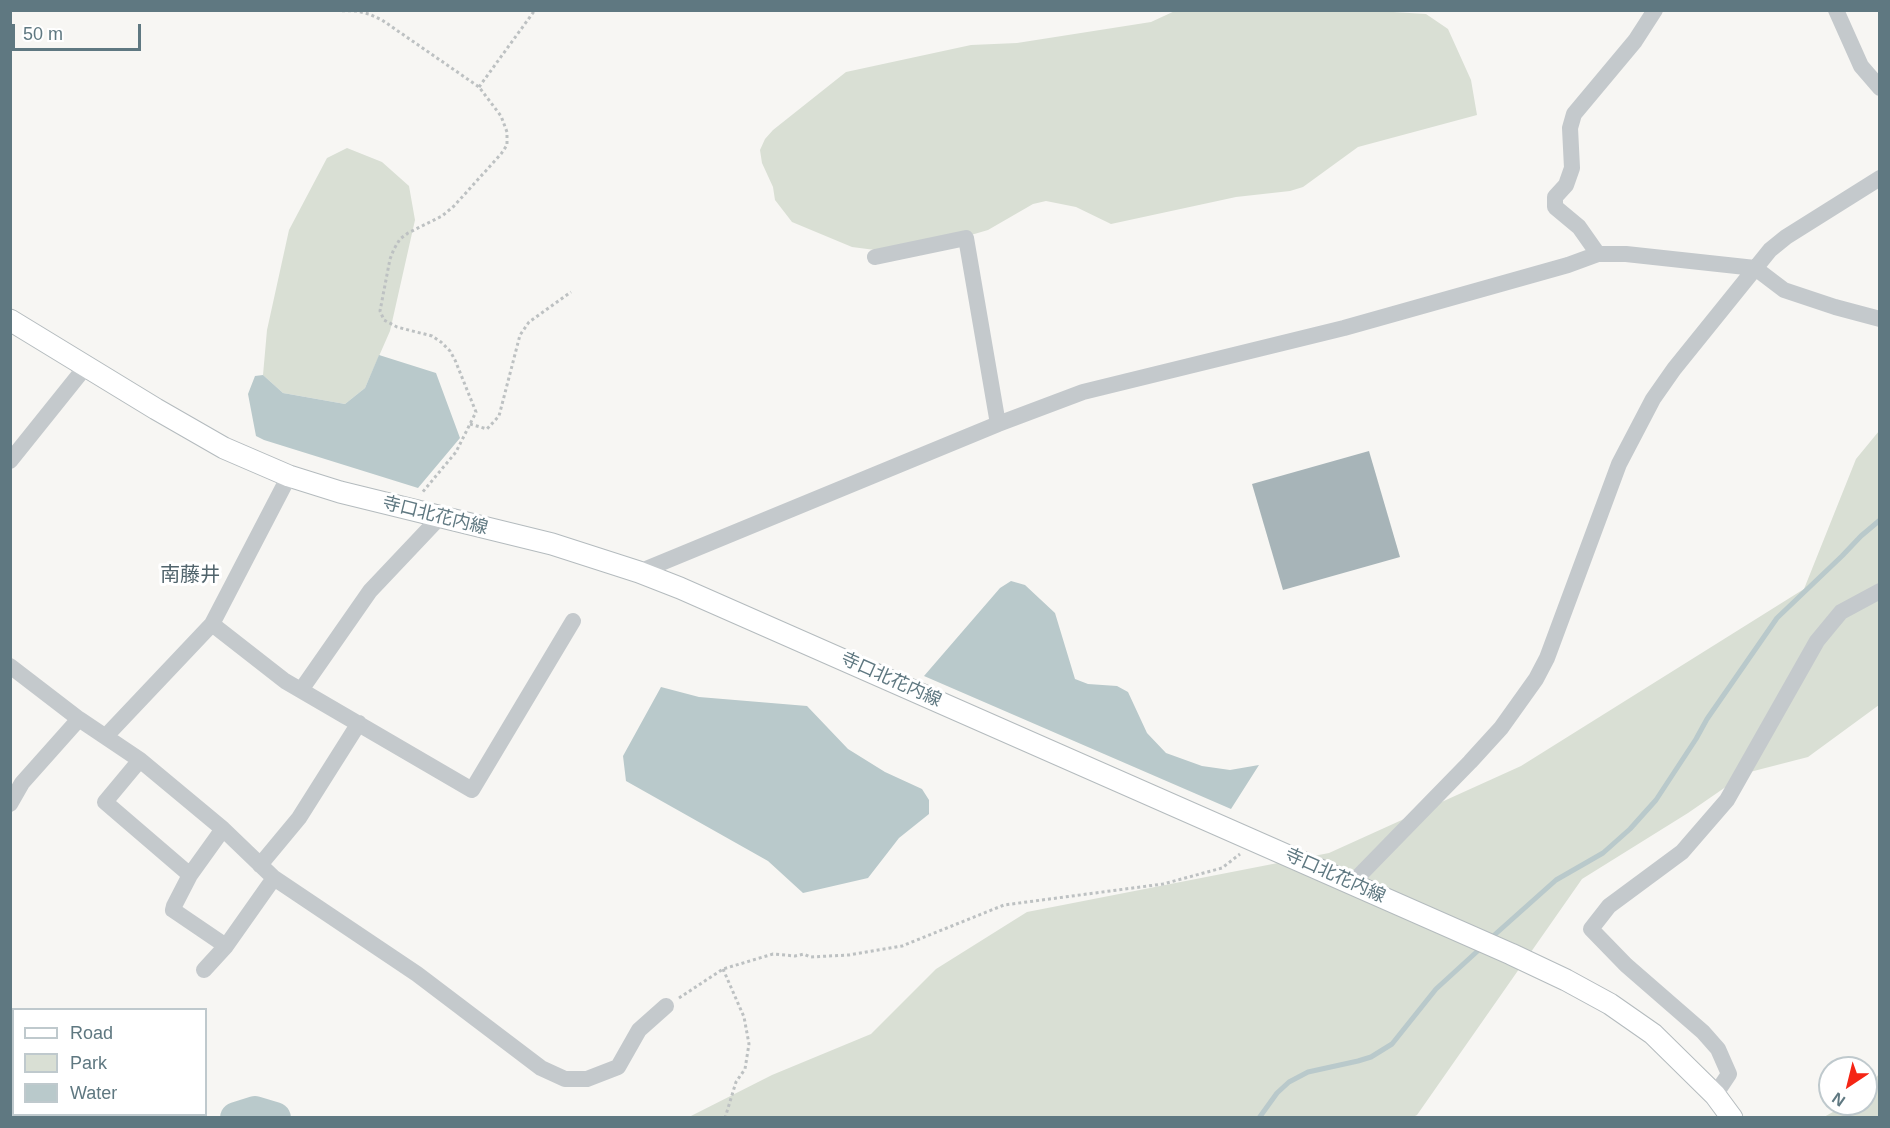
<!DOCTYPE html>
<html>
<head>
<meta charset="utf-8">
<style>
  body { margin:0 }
  #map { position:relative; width:1890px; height:1128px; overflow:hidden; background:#f7f6f3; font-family:Helvetica,sans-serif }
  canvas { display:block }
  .frame { position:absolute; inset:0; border:12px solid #5f7881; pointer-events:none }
  .legend { position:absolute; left:12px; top:1008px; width:195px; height:108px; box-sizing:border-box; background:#fff; border:2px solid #bfc9cd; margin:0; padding:8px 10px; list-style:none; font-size:18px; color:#5f7881 }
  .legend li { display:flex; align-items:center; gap:12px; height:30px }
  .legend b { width:30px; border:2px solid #bfc9cd }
  .north { position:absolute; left:1818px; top:1056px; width:60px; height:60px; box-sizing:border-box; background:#fff; border:2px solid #bfc9cd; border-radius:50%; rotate:215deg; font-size:16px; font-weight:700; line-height:24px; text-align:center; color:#5f7881 }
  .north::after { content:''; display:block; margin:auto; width:21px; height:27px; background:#f52515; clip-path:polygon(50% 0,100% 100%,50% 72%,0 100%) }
  .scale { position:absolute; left:12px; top:24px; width:129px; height:27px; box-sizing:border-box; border:3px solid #5f7881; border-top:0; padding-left:8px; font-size:18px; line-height:21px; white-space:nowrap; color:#5f7881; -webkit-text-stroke:4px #fff; paint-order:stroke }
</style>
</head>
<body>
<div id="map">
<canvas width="1890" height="1128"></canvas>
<div class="frame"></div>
<ul class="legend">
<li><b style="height:8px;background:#fff"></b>Road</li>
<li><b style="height:16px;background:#d9dfd4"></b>Park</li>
<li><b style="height:16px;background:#b9c9cb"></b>Water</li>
</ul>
<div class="north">N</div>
<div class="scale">50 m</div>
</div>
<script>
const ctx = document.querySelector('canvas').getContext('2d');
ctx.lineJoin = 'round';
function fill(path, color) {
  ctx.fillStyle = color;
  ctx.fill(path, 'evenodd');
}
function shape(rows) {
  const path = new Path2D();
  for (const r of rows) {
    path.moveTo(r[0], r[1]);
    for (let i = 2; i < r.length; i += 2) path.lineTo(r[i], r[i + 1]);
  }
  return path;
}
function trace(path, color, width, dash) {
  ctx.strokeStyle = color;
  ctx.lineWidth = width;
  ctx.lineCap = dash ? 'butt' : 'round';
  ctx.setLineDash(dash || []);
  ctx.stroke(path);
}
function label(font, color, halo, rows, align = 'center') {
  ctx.font = font + ' Helvetica,"Noto Sans JP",sans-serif';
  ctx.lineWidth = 6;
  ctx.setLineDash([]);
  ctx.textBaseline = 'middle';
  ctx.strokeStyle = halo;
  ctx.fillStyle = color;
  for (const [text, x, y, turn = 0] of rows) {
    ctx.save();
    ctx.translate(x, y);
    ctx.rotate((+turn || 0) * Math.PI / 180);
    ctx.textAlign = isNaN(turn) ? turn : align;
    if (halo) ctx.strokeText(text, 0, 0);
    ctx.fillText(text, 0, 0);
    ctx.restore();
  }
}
fill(shape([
  [1177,10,1361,10,1426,14,1448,29,1471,80,1477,115,1358,147,1303,187,1290,191,1236,197,1111,224,1076,207,1046,201,1033,204,988,230,906,254,852,247,792,222,775,200,773,187,762,163,760,150,765,139,773,130,846,72,971,45,1017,43,1151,22],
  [347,148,382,162,409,186,415,220,390,331,365,388,345,404,283,393,263,375,267,330,289,230,327,158],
  [1879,431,1879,705,1808,757,1746,773,1688,813,1582,879,1417,1115,1413,1117,687,1118,772,1075,871,1034,936,969,1027,912,1329,853,1521,766,1804,589,1856,459],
  [10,1024,14,1027,14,1114,115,1114,117,1118,11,1117],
  [1879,1074,1879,1117,1824,1117,1847,1104,1866,1104,1866,1088]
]), '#d9dfd4');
fill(shape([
  [379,355,436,373,460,438,418,488,264,440,256,436,248,394,255,376,263,375,283,393,345,404,365,388],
  [1011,581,1025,585,1055,613,1075,679,1088,684,1117,686,1128,692,1147,733,1166,753,1202,766,1230,770,1259,765,1231,809,924,676,1000,588],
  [661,687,699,697,807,706,848,749,885,772,922,789,929,800,929,814,899,838,868,878,803,893,768,861,626,781,623,756]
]), '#b9c9cb');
trace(shape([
  [1491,938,1556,880,1603,853,1630,829,1656,800,1696,739,1707,719,1777,618,1842,556,1861,536,1880,520],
  [1259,1118,1277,1093,1289,1082,1308,1072,1358,1061,1371,1057,1392,1044,1436,989,1482,947]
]), '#b9c9cb', 5);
trace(shape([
  [10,1063,14,1065],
  [161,1114,173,1118],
  [236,1118,255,1112,275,1118]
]), '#b9c9cb', 32);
fill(shape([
  [1369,451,1400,557,1283,590,1252,484]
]), '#a7b4b8');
const major = shape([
  [10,320,156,409,224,448,289,476,340,492,552,544,639,572,680,588,1511,954,1566,980,1610,1004,1653,1034,1715,1095,1732,1118]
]);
trace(major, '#b4bbbe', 23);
trace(shape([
  [318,10,356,11,369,14,382,20,479,87,501,116,507,132,507,145,501,154,454,206,442,216,408,233,400,239,394,249,390,259,380,311,384,320,397,327,432,336,441,342,450,351,455,360,476,412,456,452,421,494],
  [479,87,535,10],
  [470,424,487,429,499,416,520,335,529,322,571,292],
  [723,969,744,1017,749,1044,745,1069,736,1082,725,1118],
  [679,998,723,969,773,954,795,956,804,954,810,957,849,955,902,946,1004,905,1163,884,1222,868,1240,854],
  [10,1079,14,1081],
  [83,1114,89,1118]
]), '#bdc1c2', 3, [3, 3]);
trace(shape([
  [1836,10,1861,66,1880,88],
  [1598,254,1579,227,1555,207,1555,197,1566,185,1572,168,1570,128,1574,114,1635,41,1655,10],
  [875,257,966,238,998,424],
  [10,461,87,365],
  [639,572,998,424,1083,392,1344,328,1568,265,1598,254,1626,254,1755,268,1784,290,1835,307,1880,319],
  [212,624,285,681,472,790,573,621],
  [10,666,79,719,140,760,223,829,274,878,417,974,541,1068,565,1079,587,1079,618,1067,639,1030,666,1006],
  [301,690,370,591,440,517],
  [106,736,212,624,289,476],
  [140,760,105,802,190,875],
  [10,804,22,783,79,719],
  [223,829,190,875,174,906,173,910,226,946],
  [260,865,299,818,359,723],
  [1352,883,1470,762,1501,728,1536,679,1547,658,1619,464,1653,399,1674,369,1770,250,1786,237,1880,178],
  [204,970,226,946,274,878],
  [10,1016,14,1019],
  [1715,1095,1729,1074,1718,1049,1703,1032,1626,965,1591,929,1609,906,1682,852,1727,800,1817,641,1841,612,1880,591],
  [115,1114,118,1118]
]), '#c4c9cc', 16);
trace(major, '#fff', 21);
label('18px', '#5f7881', '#fff', [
  ["寺口北花内線",435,516,14],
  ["寺口北花内線",891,680,24],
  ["寺口北花内線",1335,876,24]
]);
label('20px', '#51646c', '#fff', [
  ["南藤井",190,575]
]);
</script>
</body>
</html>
